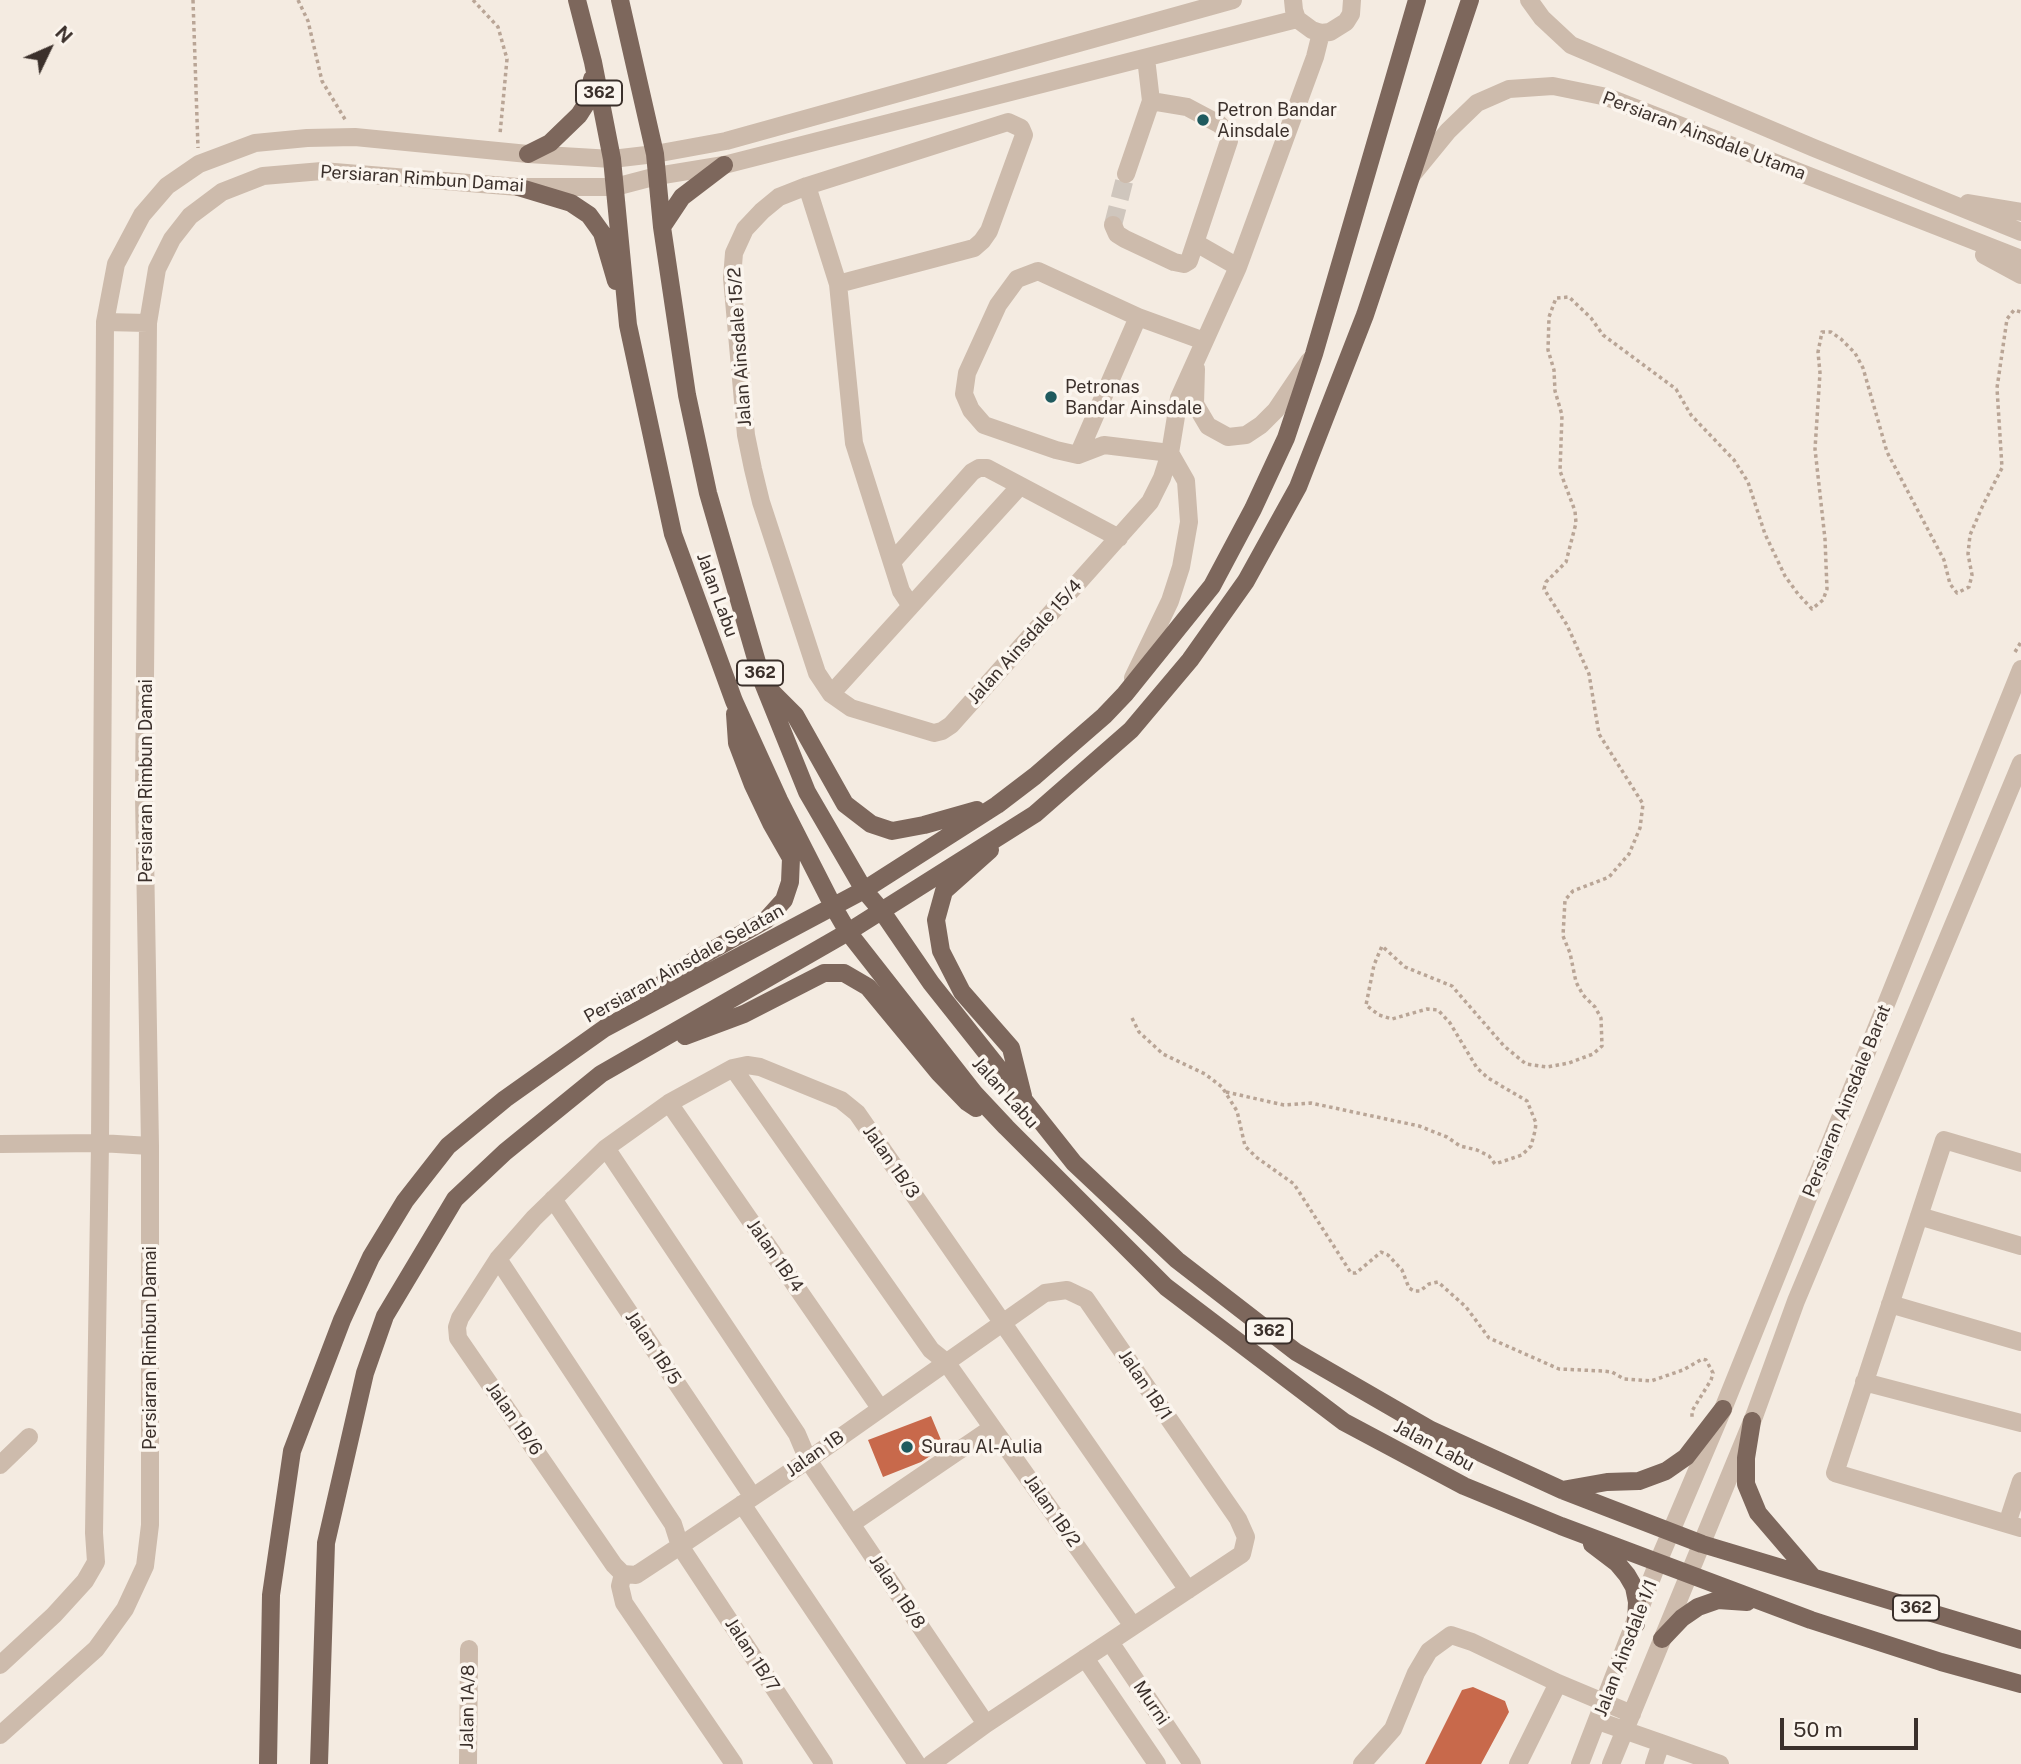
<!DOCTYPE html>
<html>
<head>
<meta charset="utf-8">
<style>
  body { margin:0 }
  #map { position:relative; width:2021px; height:1764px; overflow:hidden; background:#f4ebe1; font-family:"Public Sans",sans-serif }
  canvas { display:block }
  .north { position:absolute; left:14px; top:14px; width:70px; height:70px; -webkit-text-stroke:5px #fbf5ee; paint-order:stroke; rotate:46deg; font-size:19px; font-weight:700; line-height:28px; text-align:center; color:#3b302b }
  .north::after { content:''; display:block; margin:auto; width:24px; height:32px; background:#3b302b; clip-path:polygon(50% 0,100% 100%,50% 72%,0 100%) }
  .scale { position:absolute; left:1780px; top:1718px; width:138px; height:32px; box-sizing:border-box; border:4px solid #3b302b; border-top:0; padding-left:9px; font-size:21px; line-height:24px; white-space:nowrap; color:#3b302b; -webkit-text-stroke:5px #fbf5ee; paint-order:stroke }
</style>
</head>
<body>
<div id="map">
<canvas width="2021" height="1764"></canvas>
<div class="north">N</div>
<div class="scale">50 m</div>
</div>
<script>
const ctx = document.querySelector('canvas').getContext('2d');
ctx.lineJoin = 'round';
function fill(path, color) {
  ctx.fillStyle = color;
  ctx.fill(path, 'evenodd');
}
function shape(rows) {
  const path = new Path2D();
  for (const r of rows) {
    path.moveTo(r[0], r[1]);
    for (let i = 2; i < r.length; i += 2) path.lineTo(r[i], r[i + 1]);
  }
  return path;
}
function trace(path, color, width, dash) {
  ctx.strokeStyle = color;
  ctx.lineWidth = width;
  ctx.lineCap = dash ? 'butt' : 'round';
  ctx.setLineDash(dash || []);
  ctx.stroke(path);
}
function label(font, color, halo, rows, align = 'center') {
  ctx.font = font + ' "Public Sans",sans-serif';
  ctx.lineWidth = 7;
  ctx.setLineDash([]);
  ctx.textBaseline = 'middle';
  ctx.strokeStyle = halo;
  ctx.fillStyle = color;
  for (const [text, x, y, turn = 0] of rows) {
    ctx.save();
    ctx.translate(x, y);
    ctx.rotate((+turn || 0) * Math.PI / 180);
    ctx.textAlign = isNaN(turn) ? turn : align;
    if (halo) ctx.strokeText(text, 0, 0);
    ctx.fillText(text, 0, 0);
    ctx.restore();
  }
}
fill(shape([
  [931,1416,944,1447,921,1462,883,1477,868,1440],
  [1473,1687,1505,1701,1509,1712,1481,1764,1425,1764,1462,1690]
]), '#c8694b');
trace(shape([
  [1113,225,1126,174]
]), '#cfc6bd', 18, [18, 9]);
trace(shape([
  [193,0,198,148],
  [298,0,308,21,322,81,346,121],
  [473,0,498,27,507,59,500,134],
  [2015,652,2021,642],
  [1132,1018,1139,1032,1163,1054,1205,1074,1222,1087,1237,1111,1245,1146,1256,1157,1294,1184,1351,1273,1356,1273,1381,1252,1388,1255,1402,1270,1409,1288,1414,1291,1420,1291,1429,1284,1438,1282,1466,1307,1489,1338,1559,1369,1603,1371,1612,1372,1624,1379,1651,1381,1683,1370,1702,1359,1706,1360,1713,1373,1711,1380,1692,1411,1692,1419],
  [1226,1092,1284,1105,1311,1103,1419,1126,1447,1137,1460,1146,1477,1150,1489,1156,1495,1164,1522,1155,1531,1146,1535,1131,1536,1123,1527,1101,1488,1078,1477,1068,1450,1023,1438,1010,1427,1009,1392,1019,1379,1015,1366,1005,1374,965,1382,946,1405,967,1452,986,1504,1046,1526,1064,1547,1067,1569,1063,1593,1054,1602,1046,1601,1018,1595,1007,1583,995,1576,982,1570,953,1563,936,1565,900,1573,891,1609,877,1629,854,1640,828,1643,804,1599,734,1589,674,1567,625,1544,589,1546,582,1566,562,1576,523,1575,511,1560,471,1562,415,1555,391,1554,370,1548,350,1549,317,1556,298,1569,297,1591,318,1603,335,1676,389,1691,415,1734,460,1748,482,1765,534,1785,576,1798,594,1812,609,1823,600,1827,589,1825,539,1815,449,1820,373,1818,352,1822,332,1831,332,1841,339,1855,353,1863,368,1887,452,1944,560,1950,584,1957,593,1969,587,1972,575,1968,554,1970,535,1983,505,2002,468,1997,388,2007,319,2014,310,2021,312]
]), '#b9a596', 3.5, [3.5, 3.5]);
trace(shape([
  [1293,0,1294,10,1297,19,1312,30,1321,33,1330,32,1346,22,1351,14,1352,0],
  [1529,0,1542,18,1571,45,1814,148,2021,232],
  [1146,58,1151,101],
  [1412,175,1448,131,1477,103,1509,89,1553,86,1607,97,2021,259],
  [807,186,838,284,854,443,901,591,911,606],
  [1968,203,2021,212],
  [1113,225,1117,234,1125,239,1174,262,1184,264,1189,261,1229,141,1228,133,1219,124,1187,107,1151,101,1126,174],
  [1196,243,1238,267],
  [1984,255,2021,275],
  [838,284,974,248,982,241,989,231,1024,135,1021,128,1008,122,807,186,779,197,762,211,745,229,734,253,732,278,746,435,753,469,761,502,817,673,831,694,851,708,934,733,942,731,951,725,1150,502,1162,478,1170,453,1179,398,1238,267,1315,57,1321,33],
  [105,322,148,323],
  [1196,369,1195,404,1208,426,1228,437,1246,435,1261,425,1276,410,1309,361],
  [1170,453,1104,445,1078,455,1056,450,984,425,971,410,964,394,967,373,998,305,1017,279,1038,271,1138,317,1204,341],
  [1078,455,1138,317],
  [892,562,972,472,979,468,987,468,1119,538],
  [1133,678,1170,601,1181,567,1189,522,1186,481,1170,453],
  [831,694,1020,486],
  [733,1068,931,1350,946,1362,1133,1626],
  [669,1103,880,1408],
  [0,1144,100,1143,150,1146],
  [606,1148,797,1434,808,1460,986,1724],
  [2021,1163,1944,1140,1835,1473,2021,1528],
  [553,1199,753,1497],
  [1919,1216,2021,1246],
  [498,1259,673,1524,680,1546,824,1764],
  [1890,1304,2021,1342],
  [1864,1382,2021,1423],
  [0,1465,29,1437],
  [742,1504,917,1764],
  [851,1524,992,1428],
  [2007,1524,2021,1481],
  [623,1574,614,1565,458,1338,457,1327,460,1318,498,1259,534,1218,606,1148,669,1103,733,1068,747,1065,760,1067,841,1100,857,1113,1188,1590],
  [623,1574,636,1575,680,1546,808,1460,1045,1293,1067,1290,1086,1299,1238,1519,1246,1537,1242,1554,986,1724,931,1764],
  [623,1574,620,1586,624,1603,734,1764],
  [1110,1642,1192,1764],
  [1085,1658,1157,1764],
  [0,1665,54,1615,85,1581,96,1562,94,1533,100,1143,105,322,116,264,142,215,167,186,199,164,255,143,307,138,355,137,528,154,612,159,655,154,726,141,1233,0],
  [1598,1721,1661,1743],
  [0,1735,96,1649,125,1609,145,1566,150,1525,150,1146,144,796,148,323,157,269,172,239,190,216,222,192,263,176,322,171,518,187,615,187,657,176,724,165,1297,19],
  [468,1764,469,1649],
  [1362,1764,1393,1729,1416,1673,1429,1651,1451,1635,1472,1642,1558,1683,1632,1714],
  [1518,1764,1558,1683],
  [1580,1764,1658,1562,1723,1409,2021,669],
  [1611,1764,1755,1414,1796,1301,2021,763],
  [1654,1764,1661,1743,1720,1764]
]), '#cdbbac', 18);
trace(shape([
  [577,0,593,62,612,159,628,325,673,534,734,701,779,800,833,906,848,932,975,1094,1006,1127,1166,1287,1344,1422,1464,1486,1561,1526,1811,1620,1941,1662,2021,1684],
  [620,0,655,154,662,227,687,395,708,493,763,683,807,792,864,890,881,910,931,983,1074,1163,1177,1260,1296,1352,1431,1430,1562,1490,1702,1544,2021,1640],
  [528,154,550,143,579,115,588,101,592,79],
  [518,187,571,203,589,215,602,233,616,281],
  [662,227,682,197,724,165],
  [768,688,795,715,845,804,871,824,892,831,924,825,977,810],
  [990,850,944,891,936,920,941,951,962,992,1011,1048,1023,1096],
  [649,998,666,980,693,961,766,920,784,900,790,882,791,858,771,823,753,785,737,743,735,714],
  [685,1036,744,1014,824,973,844,973,868,987,939,1073,967,1102,976,1108],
  [1752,1421,1746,1458,1746,1484,1758,1513,1812,1576],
  [1562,1490,1607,1482,1639,1481,1666,1471,1686,1457,1723,1409],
  [1592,1544,1617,1563,1627,1575,1634,1587,1637,1602,1636,1624],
  [1662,1639,1682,1618,1698,1607,1718,1600,1747,1602],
  [268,1764,271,1595,292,1451,342,1320,371,1257,405,1201,448,1146,505,1099,605,1028,864,890,997,805,1035,776,1104,716,1125,694,1212,586,1253,509,1286,438,1314,354,1417,0],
  [319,1764,326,1543,365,1373,385,1316,455,1199,505,1152,601,1074,848,932,1035,814,1131,730,1190,660,1246,581,1298,487,1365,315,1470,0]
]), '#7d675c', 18);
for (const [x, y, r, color] of [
  [1203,120,7,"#1f5a5e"],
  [1051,397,7,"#1f5a5e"],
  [907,1447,7,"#1f5a5e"]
]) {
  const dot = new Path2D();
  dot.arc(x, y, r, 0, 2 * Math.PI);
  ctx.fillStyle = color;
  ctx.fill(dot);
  trace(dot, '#fbf5ee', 2.5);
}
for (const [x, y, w] of [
  [599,93,46],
  [760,673,46],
  [1269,1331,46],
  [1916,1608,46]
]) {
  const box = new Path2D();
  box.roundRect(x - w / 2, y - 12.5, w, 25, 5);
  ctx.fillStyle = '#fbf5ee';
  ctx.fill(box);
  trace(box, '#3b302b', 2);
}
label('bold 16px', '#3b302b', null, [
  ["362",599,93],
  ["362",760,673],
  ["362",1269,1331],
  ["362",1916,1608]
]);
label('18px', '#3b302b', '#fbf5ee', [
  ["Petron Bandar",1217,110],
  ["Ainsdale",1217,131],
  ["Petronas",1065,387],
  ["Bandar Ainsdale",1065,408],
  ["Surau Al-Aulia",921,1447]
], 'left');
label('18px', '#3b302b', '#fbf5ee', [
  ["Persiaran Ainsdale Utama",1704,136,21],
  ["Persiaran Rimbun Damai",422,179,4],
  ["Jalan Ainsdale 15/2",740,347,-94],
  ["Jalan Labu",717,595,70],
  ["Jalan Ainsdale 15/4",1025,642,-48],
  ["Persiaran Rimbun Damai",146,781,-90],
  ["Persiaran Ainsdale Selatan",684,964,-29],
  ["Jalan Labu",1005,1093,48],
  ["Persiaran Ainsdale Barat",1847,1101,-68],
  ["Jalan 1B/3",891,1162,55],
  ["Jalan 1B/4",775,1256,55],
  ["Persiaran Rimbun Damai",150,1348,-90],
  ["Jalan 1B/5",653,1348,56],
  ["Jalan 1B/1",1145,1385,56],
  ["Jalan 1B/6",514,1419,55],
  ["Jalan Labu",1434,1446,28],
  ["Jalan 1B",815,1454,-35],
  ["Jalan 1B/2",1052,1511,55],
  ["Jalan 1B/8",897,1592,56],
  ["Jalan Ainsdale 1/1",1626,1648,-69],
  ["Jalan 1B/7",752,1655,57],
  ["Murni",1151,1703,56],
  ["Jalan 1A/8",468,1707,-89]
]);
</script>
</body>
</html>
